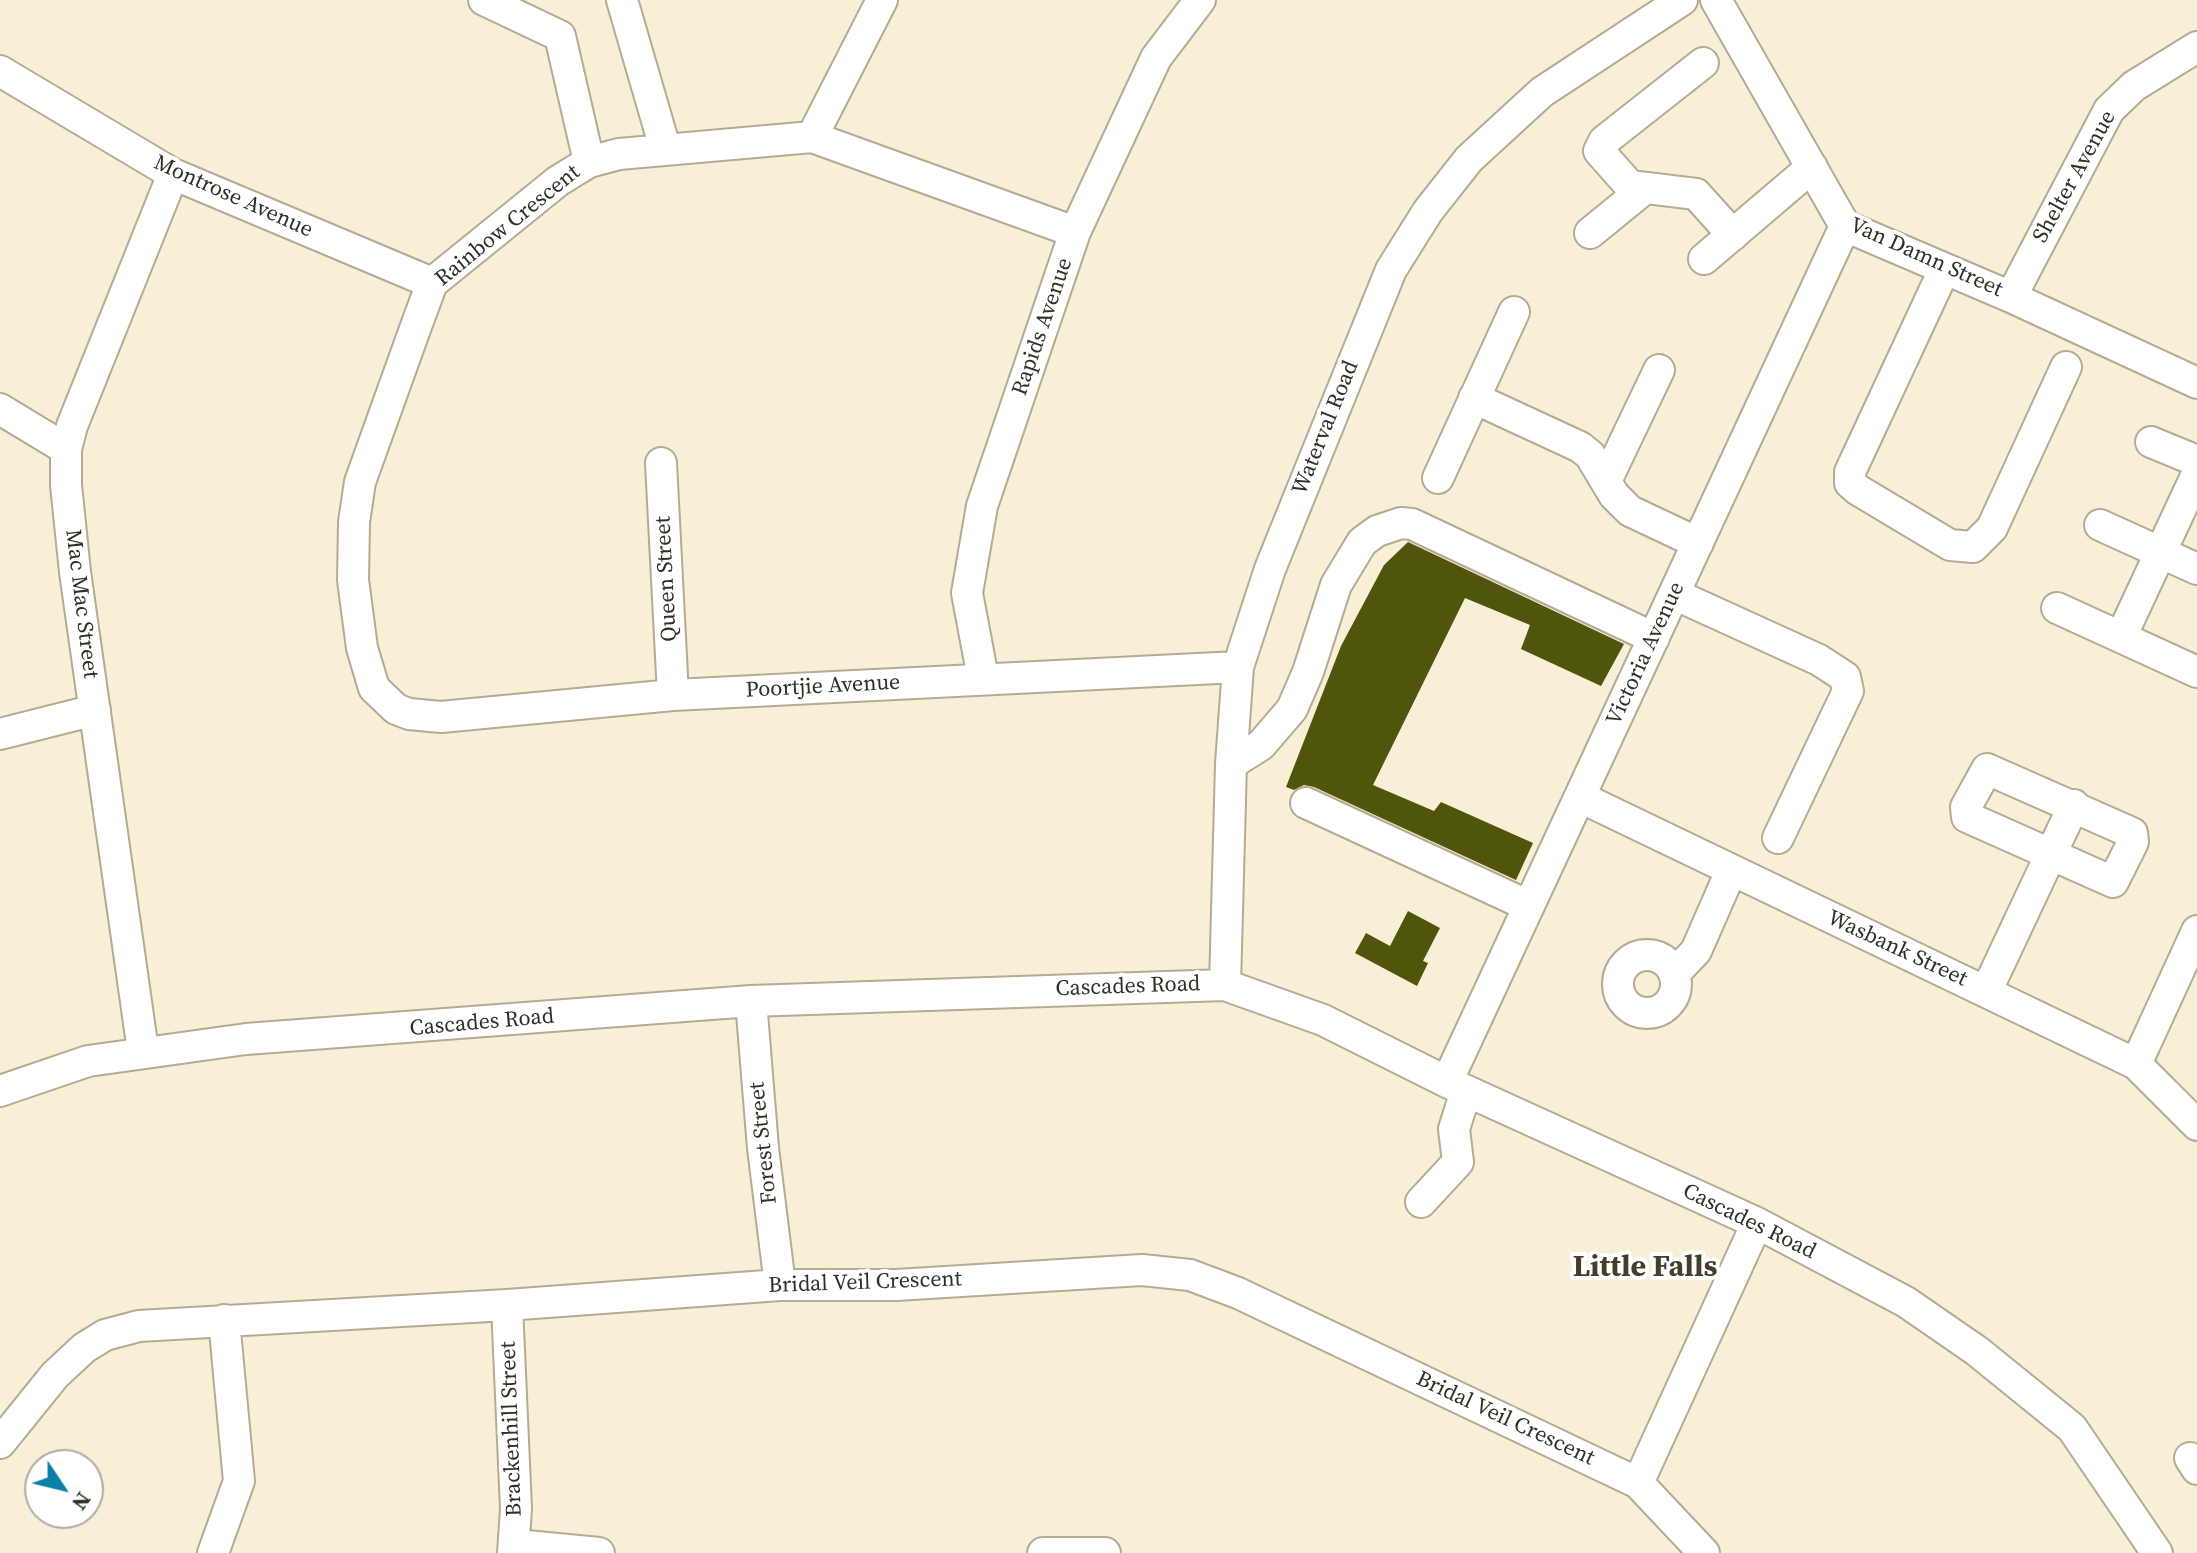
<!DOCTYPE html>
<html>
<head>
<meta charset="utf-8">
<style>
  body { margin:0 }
  #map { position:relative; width:2197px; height:1553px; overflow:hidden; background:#f9eed6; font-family:"Source Serif 4",serif }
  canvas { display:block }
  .north { position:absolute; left:24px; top:1449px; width:80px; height:80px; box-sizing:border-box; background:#fff; border:2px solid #adaba8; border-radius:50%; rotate:125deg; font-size:22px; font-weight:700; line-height:32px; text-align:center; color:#322e25 }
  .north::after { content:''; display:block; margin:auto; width:28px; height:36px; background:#0980a7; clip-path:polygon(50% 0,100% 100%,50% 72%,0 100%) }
</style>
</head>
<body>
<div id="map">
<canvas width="2197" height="1553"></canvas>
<div class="north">N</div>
</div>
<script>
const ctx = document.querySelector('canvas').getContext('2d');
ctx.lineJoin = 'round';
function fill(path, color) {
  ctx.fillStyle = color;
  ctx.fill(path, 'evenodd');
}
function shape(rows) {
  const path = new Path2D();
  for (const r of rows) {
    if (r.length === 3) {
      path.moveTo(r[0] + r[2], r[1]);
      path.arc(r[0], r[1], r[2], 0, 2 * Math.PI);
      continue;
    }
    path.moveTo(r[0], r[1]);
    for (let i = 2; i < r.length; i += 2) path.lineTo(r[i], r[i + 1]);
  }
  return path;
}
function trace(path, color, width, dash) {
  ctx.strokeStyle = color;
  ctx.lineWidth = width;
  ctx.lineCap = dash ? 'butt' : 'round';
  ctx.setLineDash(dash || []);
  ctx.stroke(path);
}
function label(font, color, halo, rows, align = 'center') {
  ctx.font = font + ' "Source Serif 4",serif';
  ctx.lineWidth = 8;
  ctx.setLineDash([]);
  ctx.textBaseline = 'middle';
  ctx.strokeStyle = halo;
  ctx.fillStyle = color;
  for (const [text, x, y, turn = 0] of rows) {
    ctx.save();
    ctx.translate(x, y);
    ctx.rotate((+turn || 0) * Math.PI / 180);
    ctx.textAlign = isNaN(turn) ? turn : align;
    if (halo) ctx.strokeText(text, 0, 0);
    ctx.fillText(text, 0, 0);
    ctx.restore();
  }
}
fill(shape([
  [1408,542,1624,644,1601,686,1521,649,1530,625,1465,598,1373,785,1434,811,1441,802,1533,843,1516,880,1314,787,1304,785,1294,790,1286,787,1341,646,1384,565],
  [1408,911,1440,928,1423,961,1428,963,1417,986,1355,953,1366,933,1390,946]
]), '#4f550b');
const minor = shape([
  [484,0,560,36,589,162],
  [622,0,665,148],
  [1716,0,1845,226,2011,297,2197,383],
  [1703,63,1604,141,1599,151,1630,186,1696,194,1733,235],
  [0,71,173,174,432,283],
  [812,137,882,0],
  [1075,232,812,137,619,154,589,162,558,181,432,283,415,329,360,482,354,522,353,580,362,648,374,688,396,709,409,714,441,717,673,695,1238,667],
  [1590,233,1644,189],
  [1704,259,1812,167],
  [1944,270,1850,472,1850,483,1858,490,1950,545,1973,547,1992,528,2066,367],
  [2011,297,2109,110,2134,86,2197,47],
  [1474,398,1580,447,1590,455,1614,495,1630,511,1698,543],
  [0,409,66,449],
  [2151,442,2197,461],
  [661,463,673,695],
  [1438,478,1514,312],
  [1606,481,1659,370],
  [2100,525,2197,569],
  [1674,594,1819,660,1845,677,1848,691,1778,838],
  [2057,608,2197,672],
  [2121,637,2197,474],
  [983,678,967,593,982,506,1075,232,1156,58,1200,0],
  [0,734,95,710],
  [1231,764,1261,745,1292,709,1308,672,1336,585,1362,542,1377,531,1401,523,1412,524,1654,638],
  [1987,769,2132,833,2133,842,2113,882,1967,817,1966,807,1987,769],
  [1580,797,2136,1064,2197,1125],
  [1306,803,1529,906],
  [1647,984,29],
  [1674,974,1696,951,1731,871],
  [1225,985,1231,764,1238,667,1270,569,1391,270,1428,211,1469,159,1542,92,1682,0],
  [1986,992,2074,805],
  [751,1001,763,1148,780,1285],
  [143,1051,75,572,66,485,66,449,72,426,173,174],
  [2136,1064,2197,931],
  [1447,1082,1845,226],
  [0,1091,88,1061,246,1039,751,1001,1225,985,1323,1020,1447,1082,1757,1223,1906,1302,1977,1351,2072,1428,2157,1553],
  [1421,1202,1458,1162,1454,1129,1466,1091],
  [507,1305,516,1509,513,1553],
  [0,1443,55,1375,84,1348,105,1335,139,1326,507,1305,780,1285,896,1285,1142,1270,1190,1275,1238,1293,1638,1483,1704,1553],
  [2190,1458,2197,1469],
  [1638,1483,1757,1223],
  [516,1545,599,1553],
  [213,1553,239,1481,224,1320],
  [1043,1553,1105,1553]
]);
trace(minor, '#b5ab94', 34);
trace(minor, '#fff', 30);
label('22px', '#322e25', '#fff', [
  ["Shelter Avenue",2075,177,-61],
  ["Montrose Avenue",233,197,24],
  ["Rainbow Crescent",508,226,-39],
  ["Van Damn Street",1926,258,24],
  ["Rapids Avenue",1043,327,-71],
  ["Waterval Road",1326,428,-68],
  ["Queen Street",667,579,-93],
  ["Mac Mac Street",81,604,83],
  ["Victoria Avenue",1646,654,-65],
  ["Poortjie Avenue",823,687,-3],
  ["Wasbank Street",1897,949,25],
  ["Cascades Road",1128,987,-2],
  ["Cascades Road",482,1023,-5],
  ["Forest Street",764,1143,-96],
  ["Cascades Road",1749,1222,26],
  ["Bridal Veil Crescent",865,1283,-2],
  ["Bridal Veil Crescent",1505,1419,25],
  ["Brackenhill Street",512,1429,-92]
]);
label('bold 30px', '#463d29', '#fff', [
  ["Little Falls",1645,1268]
]);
</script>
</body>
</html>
